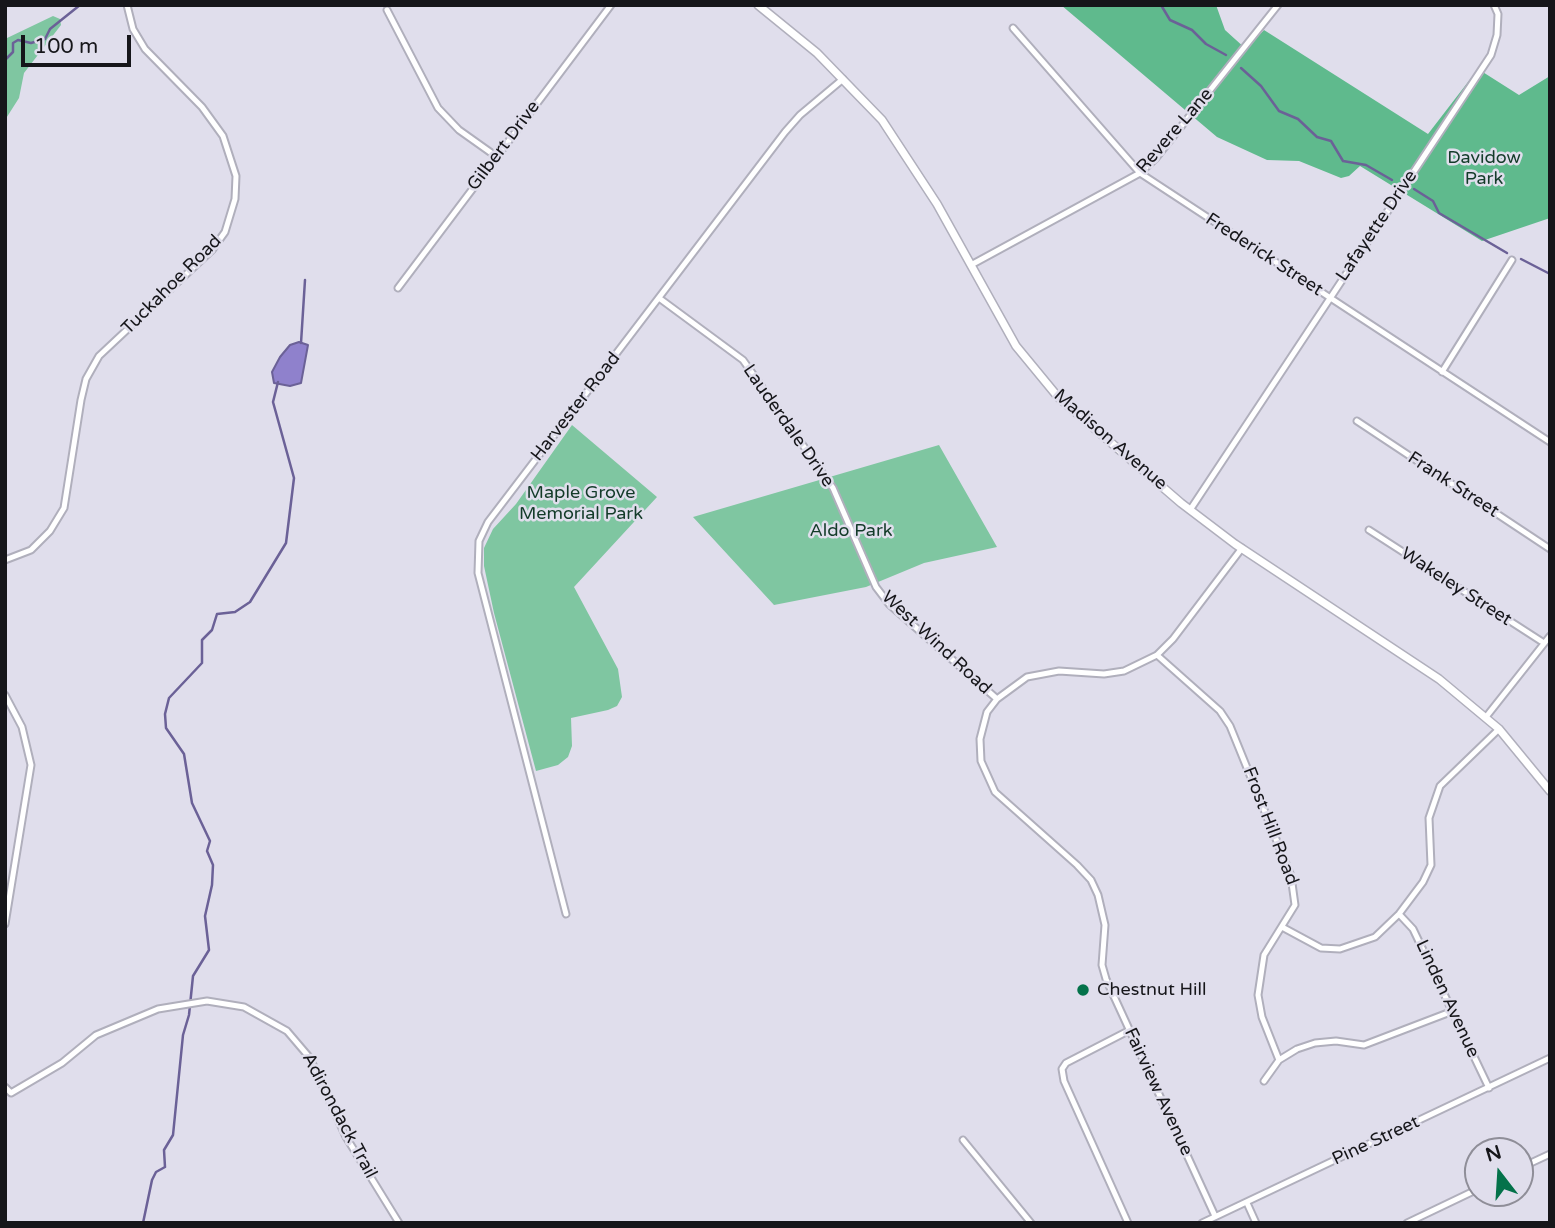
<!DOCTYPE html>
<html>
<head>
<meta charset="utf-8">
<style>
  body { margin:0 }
  #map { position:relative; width:1555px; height:1228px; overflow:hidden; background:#e0deec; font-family:"Varela Round",sans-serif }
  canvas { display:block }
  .frame { position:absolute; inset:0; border:7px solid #16161a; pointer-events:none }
  .north { position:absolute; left:1464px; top:1137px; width:70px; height:70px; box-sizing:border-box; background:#e0deec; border:2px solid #8f8e98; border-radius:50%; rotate:343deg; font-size:19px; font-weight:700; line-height:28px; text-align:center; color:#16161a }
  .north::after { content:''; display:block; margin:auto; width:24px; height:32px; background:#04724a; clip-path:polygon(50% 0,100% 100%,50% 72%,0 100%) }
  .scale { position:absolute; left:21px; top:35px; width:110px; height:32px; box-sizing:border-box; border:4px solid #16161a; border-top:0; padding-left:9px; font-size:21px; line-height:24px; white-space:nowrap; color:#16161a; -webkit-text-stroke:5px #e0deec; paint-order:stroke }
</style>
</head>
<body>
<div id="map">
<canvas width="1555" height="1228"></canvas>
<div class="frame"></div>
<div class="north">N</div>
<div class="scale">100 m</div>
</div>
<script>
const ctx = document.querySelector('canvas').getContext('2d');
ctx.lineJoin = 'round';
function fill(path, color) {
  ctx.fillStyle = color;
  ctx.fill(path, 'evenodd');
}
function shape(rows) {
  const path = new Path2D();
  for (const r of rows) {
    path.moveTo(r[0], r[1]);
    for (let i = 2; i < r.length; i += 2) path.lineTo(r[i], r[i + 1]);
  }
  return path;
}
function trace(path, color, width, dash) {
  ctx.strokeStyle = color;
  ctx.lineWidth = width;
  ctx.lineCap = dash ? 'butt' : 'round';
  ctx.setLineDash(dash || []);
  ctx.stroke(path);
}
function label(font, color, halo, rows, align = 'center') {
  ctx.font = font + ' "Varela Round",sans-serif';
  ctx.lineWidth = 5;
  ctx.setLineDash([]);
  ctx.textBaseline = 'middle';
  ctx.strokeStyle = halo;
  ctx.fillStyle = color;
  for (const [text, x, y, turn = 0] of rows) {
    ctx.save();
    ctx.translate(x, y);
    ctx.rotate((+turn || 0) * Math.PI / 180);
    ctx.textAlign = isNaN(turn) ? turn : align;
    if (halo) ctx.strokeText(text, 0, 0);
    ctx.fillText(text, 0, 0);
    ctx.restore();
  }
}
fill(shape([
  [53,16,60,19,61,25,24,73,19,98,5,120,5,39],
  [572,425,657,497,574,587,618,669,622,697,617,706,608,710,571,718,572,746,568,757,558,765,536,771,494,613,484,566,484,548,493,529,516,504],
  [939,445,997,547,924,563,866,587,774,605,693,517]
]), '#7fc6a1');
fill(shape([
  [1061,5,1216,5,1225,30,1246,49,1264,30,1428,134,1478,69,1519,95,1550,76,1550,218,1482,241,1360,166,1349,176,1341,178,1299,161,1267,160,1217,137]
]), '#5fba8d');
const water = shape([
  [299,342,308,345,301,383,290,386,274,383,272,372,280,357,290,345,299,342]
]);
fill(water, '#8f81cc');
trace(water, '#6b6197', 2);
trace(shape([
  [1161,5,1170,20,1192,30,1206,44,1226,55],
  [5,60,13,52,13,43,18,40,31,43,45,39,50,29,80,5],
  [1241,68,1261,86,1279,111,1298,119,1317,137,1331,141,1343,161,1366,165,1392,180],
  [1414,189,1433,201,1439,213,1507,253],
  [1521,259,1550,274],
  [301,343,305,280],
  [143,1223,152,1180,156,1172,165,1167,164,1150,173,1135,183,1035,189,1015,193,976,209,950,205,916,212,885,213,865,207,851,210,841,192,803,184,754,166,728,165,714,169,698,202,663,202,640,212,630,217,614,235,612,250,602,286,543,294,478,273,402,278,382]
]), '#6b6197', 2.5);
const minor = shape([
  [387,10,438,108,459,130,497,157],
  [1013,28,1140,173,1550,442],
  [971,265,1140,173,1156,158,1278,5],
  [398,288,611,5],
  [659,298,743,360,833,488,876,587,889,604,997,699],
  [1442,372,1512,260],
  [1357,421,1550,549],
  [1190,510,1491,55,1497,35,1498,14,1494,5],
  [1369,530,1544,643],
  [5,560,31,550,50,531,64,508,81,400,86,379,99,356,212,250,225,232,235,199,236,176,223,136,202,107,145,49,133,29,127,5],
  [1157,655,1220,711,1230,726,1291,876,1295,905,1264,955,1258,995,1262,1017,1279,1060],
  [5,695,22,727,31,765,5,924],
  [1486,717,1550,636],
  [566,914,478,573,479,541,488,522,785,132,800,115,843,79],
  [1399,914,1413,929,1489,1088],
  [1282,927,1321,948,1340,949,1375,937,1399,914,1423,882,1431,865,1429,818,1440,786,1499,729],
  [1264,1081,1279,1060,1297,1049,1315,1043,1336,1041,1364,1045,1453,1011],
  [5,1087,11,1093,62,1063,96,1035,158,1009,207,1001,244,1007,287,1031,310,1058,346,1137,399,1223],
  [963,1140,1031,1223],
  [1520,1168,1550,1154],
  [1247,1203,1256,1223],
  [1215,1216,1106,979,1102,965,1105,925,1098,895,1091,880,1077,865,995,792,981,761,980,739,987,712,997,699,1027,677,1059,671,1104,674,1124,671,1157,655,1173,639,1242,548],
  [1128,1223,1064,1081,1062,1069,1066,1063,1130,1030],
  [1202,1223,1550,1058],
  [1407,1223,1478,1189]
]);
const tertiary = shape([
  [758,5,817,53,882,120,937,204,1016,346,1058,397,1181,503,1235,544,1439,679,1499,729,1550,791]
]);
trace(minor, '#b0afbc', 9);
trace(tertiary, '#b0afbc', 10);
trace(minor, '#fff', 5);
trace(tertiary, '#fff', 7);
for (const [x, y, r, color] of [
  [1083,990,7,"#04724a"]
]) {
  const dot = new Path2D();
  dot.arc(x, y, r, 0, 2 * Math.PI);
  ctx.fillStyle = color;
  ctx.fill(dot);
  trace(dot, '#e0deec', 2.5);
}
label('18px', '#16161a', '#e0deec', [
  ["Revere Lane",1175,131,-49],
  ["Gilbert Drive",504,146,-53],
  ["Lafayette Drive",1377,226,-56],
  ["Frederick Street",1264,255,33],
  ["Tuckahoe Road",172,285,-45],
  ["Harvester Road",576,407,-52],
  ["Lauderdale Drive",788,426,55],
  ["Madison Avenue",1110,440,41],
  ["Frank Street",1453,485,33],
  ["Wakeley Street",1456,587,33],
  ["West Wind Road",936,643,43],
  ["Frost Hill Road",1270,826,69],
  ["Linden Avenue",1447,999,65],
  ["Fairview Avenue",1158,1092,65],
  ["Adirondack Trail",339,1116,62],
  ["Pine Street",1376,1141,-25]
]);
label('18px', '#133b29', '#e0deec', [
  ["Davidow",1484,158],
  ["Park",1484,179],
  ["Maple Grove",581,493],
  ["Memorial Park",581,514],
  ["Aldo Park",851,531]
]);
label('18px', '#16161a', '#e0deec', [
  ["Chestnut Hill",1097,990]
], 'left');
</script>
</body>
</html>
